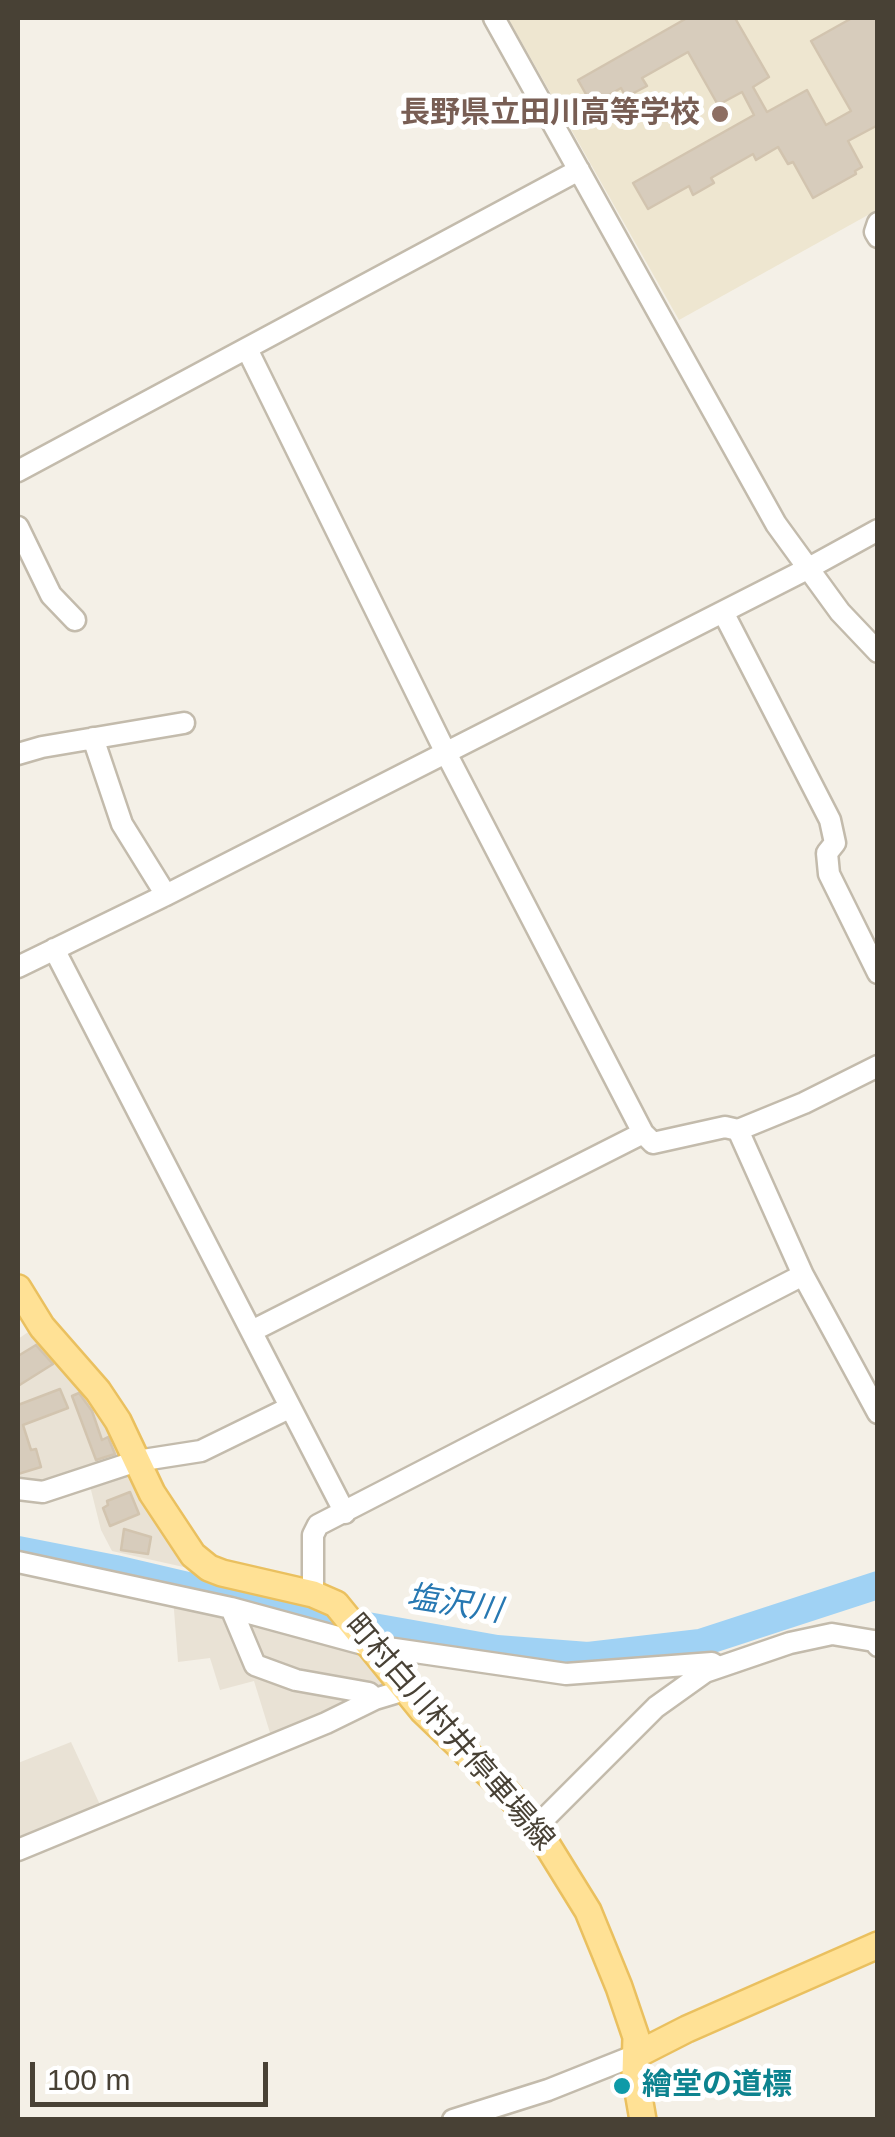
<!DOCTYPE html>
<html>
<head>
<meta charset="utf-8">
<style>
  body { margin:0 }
  #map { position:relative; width:895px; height:2137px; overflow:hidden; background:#f4f0e7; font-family:Helvetica,sans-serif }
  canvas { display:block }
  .frame { position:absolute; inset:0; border:20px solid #484135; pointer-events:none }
  .scale { position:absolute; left:30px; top:2062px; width:238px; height:45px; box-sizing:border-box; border:5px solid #484135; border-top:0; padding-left:12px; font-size:30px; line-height:35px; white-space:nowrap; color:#484135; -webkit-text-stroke:8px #fff; paint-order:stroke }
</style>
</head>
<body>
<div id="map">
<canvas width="895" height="2137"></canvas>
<div class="frame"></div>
<div class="scale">100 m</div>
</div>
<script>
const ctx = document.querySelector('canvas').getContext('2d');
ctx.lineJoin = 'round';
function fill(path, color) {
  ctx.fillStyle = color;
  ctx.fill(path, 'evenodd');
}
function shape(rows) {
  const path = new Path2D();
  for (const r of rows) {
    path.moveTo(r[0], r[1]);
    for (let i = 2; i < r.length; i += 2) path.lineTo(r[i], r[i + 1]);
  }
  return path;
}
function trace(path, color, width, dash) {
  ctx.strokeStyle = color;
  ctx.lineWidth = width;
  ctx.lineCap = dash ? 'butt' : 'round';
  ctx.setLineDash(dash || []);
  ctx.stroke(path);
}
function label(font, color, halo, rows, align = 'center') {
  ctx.font = font + ' Helvetica,"Noto Sans JP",sans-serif';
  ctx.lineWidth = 10;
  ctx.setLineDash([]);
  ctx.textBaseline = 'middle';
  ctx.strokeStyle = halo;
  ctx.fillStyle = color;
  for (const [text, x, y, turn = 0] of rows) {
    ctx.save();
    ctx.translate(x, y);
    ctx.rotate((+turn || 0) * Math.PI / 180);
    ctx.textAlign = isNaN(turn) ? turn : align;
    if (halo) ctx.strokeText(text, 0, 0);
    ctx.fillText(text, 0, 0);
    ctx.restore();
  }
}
fill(shape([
  [37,1326,131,1458,52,1485,18,1486,18,1339],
  [134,1468,194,1566,188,1568,112,1551,101,1530,89,1482],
  [173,1597,227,1610,252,1667,361,1699,271,1736,254,1681,220,1690,210,1658,178,1662],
  [238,1613,363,1648,394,1689,377,1688,259,1664],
  [71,1742,102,1809,18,1846,18,1763]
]), '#e9e2d5');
fill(shape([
  [508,18,877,18,877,210,679,320]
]), '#eee6d0');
trace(shape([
  [18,1550,115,1569,328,1619,497,1649,588,1656,700,1643,878,1585]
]), '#a0d2f4', 28);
const building = shape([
  [687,18,735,18,769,77,753,87,767,112,807,90,826,125,851,111,811,41,852,18,878,18,878,125,848,141,862,167,855,171,856,174,813,198,793,162,788,164,778,147,756,160,753,154,711,178,714,183,693,195,689,186,648,209,633,183,754,115,742,92,718,105,688,52,642,78,647,86,626,97,621,88,592,105,578,80,687,18],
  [36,1345,53,1364,18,1386,18,1356,36,1345],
  [60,1389,68,1408,23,1425,31,1450,36,1449,41,1467,18,1474,18,1405,60,1389],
  [79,1393,92,1411,102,1440,108,1437,115,1454,96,1460,72,1396,79,1393],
  [130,1492,139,1514,110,1526,103,1508,108,1505,107,1501,130,1492],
  [124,1529,151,1537,148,1554,121,1550,124,1529]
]);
fill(building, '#d7ccbc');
trace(building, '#d2c4af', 2.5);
const minor = shape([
  [494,18,776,524,840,612,878,652],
  [878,223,875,232,878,237],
  [247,349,445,751,643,1133,653,1143,725,1127,738,1130,804,1103,878,1066],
  [18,471,579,170],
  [18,527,51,595,75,620],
  [723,612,830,820,835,843,827,853,829,874,878,973],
  [93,738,122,824,166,895],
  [18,754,42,747,184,723],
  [54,949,345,1513],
  [18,967,166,895,807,569,878,530],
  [738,1130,803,1275,878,1413],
  [252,1331,643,1133],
  [18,1489,43,1492,137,1461,201,1451,289,1408],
  [18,1562,231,1608,367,1645,566,1674,712,1663,718,1667],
  [313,1594,313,1535,318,1525,803,1275],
  [231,1608,255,1665,296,1680,369,1693,375,1699],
  [536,1827,656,1707,705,1672,790,1643,832,1634,874,1641,878,1646],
  [18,1850,326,1723,375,1699,405,1690],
  [453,2120,548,2090,636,2055]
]);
const major = shape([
  [18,1288,42,1327,98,1391,118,1421,152,1493,193,1555,209,1568,222,1573,313,1594,336,1604,423,1711,503,1788,536,1827,588,1911,619,1987,636,2037,635,2074,643,2120],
  [636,2055,687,2029,878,1945]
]);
trace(minor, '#c3bbac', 25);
trace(major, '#eac05f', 30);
trace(minor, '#fff', 20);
trace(major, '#ffe195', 25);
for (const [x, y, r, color] of [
  [720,114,10,"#8d6e63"],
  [622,2086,10,"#0f9aa8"]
]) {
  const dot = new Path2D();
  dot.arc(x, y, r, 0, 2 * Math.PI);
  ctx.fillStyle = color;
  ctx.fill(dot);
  trace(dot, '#fff', 4);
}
label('bold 30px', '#785e54', '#fff', [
  ["長野県立田川高等学校",700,114]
], 'right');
label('30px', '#484135', '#fff', [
  ["町村白川村井停車場線",449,1733,49]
]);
label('bold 30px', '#0d838f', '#fff', [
  ["繪堂の道標",642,2086]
], 'left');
label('italic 32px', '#2778b2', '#fff', [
  ["塩沢川",454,1605,9]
]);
</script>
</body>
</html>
